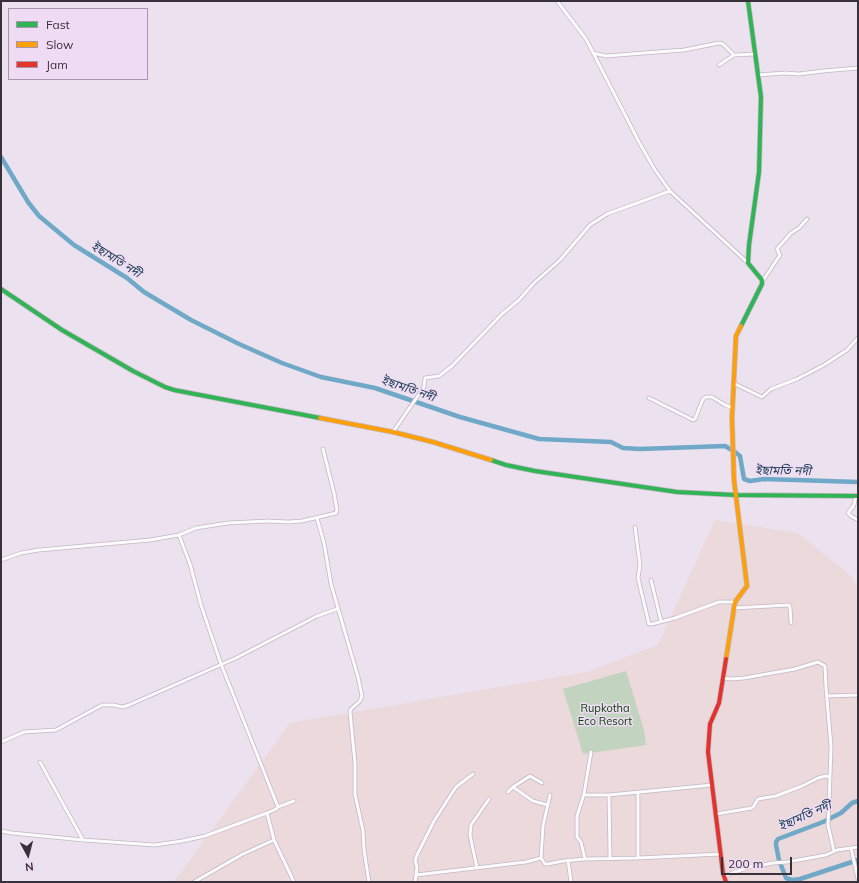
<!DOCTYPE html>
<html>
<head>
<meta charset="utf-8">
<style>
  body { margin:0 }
  #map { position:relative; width:859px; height:883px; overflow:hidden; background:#ece1ee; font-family:Mulish,sans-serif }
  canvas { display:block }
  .frame { position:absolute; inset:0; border:2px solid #38303a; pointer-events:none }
  .legend { position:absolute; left:8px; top:8px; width:140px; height:72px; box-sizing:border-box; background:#f0dbf4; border:1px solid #a697aa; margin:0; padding:5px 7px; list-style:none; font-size:12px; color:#38303a }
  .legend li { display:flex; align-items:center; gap:8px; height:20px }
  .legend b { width:20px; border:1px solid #a697aa }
  .north { position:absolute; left:8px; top:835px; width:40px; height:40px; -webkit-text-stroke:3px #f0dbf4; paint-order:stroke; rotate:173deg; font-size:11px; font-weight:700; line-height:16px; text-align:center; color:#38303a }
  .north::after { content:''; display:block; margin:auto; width:14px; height:18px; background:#38303a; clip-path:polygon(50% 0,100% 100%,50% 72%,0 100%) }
  .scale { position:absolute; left:721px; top:857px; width:71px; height:18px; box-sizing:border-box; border:2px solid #38303a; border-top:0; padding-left:5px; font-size:12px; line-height:14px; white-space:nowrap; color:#38303a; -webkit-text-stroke:3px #f0dbf4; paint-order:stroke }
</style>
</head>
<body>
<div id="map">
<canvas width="859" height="883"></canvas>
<div class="frame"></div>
<ul class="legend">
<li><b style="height:5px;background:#30b455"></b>Fast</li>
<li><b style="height:5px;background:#ff9f0a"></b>Slow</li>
<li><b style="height:5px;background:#e5322d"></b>Jam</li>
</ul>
<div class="north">N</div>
<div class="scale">200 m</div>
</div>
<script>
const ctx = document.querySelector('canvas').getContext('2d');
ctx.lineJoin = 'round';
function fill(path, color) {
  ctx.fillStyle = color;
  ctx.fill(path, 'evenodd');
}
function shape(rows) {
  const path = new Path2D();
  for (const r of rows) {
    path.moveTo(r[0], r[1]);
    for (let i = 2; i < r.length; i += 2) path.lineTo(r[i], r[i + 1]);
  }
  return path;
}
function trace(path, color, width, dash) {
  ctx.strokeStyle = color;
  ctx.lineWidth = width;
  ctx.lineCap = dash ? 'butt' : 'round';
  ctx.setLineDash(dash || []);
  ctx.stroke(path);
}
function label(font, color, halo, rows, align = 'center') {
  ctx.font = font + ' Mulish,"Noto Sans Bengali",sans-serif';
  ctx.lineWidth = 3;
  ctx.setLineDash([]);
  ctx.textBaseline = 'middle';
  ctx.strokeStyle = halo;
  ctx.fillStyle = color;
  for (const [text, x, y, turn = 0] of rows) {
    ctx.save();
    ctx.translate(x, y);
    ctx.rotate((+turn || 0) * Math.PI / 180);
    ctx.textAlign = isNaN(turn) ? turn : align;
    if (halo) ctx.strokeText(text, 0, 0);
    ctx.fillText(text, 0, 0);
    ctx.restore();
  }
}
fill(shape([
  [715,520,798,533,851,576,858,588,858,882,174,882,290,723,587,672,658,645]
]), '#ecd9db');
fill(shape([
  [626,671,644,730,646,745,583,754,563,689]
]), '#c2d4c0');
trace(shape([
  [1,157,28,202,39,216,74,245,127,278,144,292,191,320,239,344,282,363,321,377,375,388,460,417,539,439,611,442,623,448,640,449,725,446,735,452,740,456,744,479,750,481,764,479,858,482],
  [858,801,852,803,841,813,823,822,778,839,776,842,776,845,779,860,786,878,792,880,800,879,858,860]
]), '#70a8c8', 4.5);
const street = shape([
  [557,1,586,39,639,142,655,170,670,191,748,263],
  [593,53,606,56,644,53,684,50,719,43,723,44,734,55,755,54],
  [719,65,734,55],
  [758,75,785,73,799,74,823,71,858,68],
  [762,282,780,255,777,249,791,233,799,228,807,219],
  [735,384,762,397,771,389,797,379,824,365,847,350,858,338],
  [649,398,693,420,695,419,703,399,706,397,712,397,725,405,733,408],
  [393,432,424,387,425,378,439,376,452,366,502,314,519,300,533,284,560,260,590,225,607,214,670,191],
  [856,496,854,505,848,513,851,516,858,520],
  [317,518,324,543,331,584,358,677,362,696,360,701,351,709,350,712,355,763,355,794,363,831,364,850,369,882],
  [635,527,640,565,638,578,649,624,652,624,675,618,719,602,735,602],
  [179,535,190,564,201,605,221,664,278,807],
  [1,560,21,553,39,550,150,540,179,535,196,528,228,523,268,521,288,522,302,521,336,513,337,510,334,493,323,449],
  [651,580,661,621],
  [734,608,789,605,790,607,791,623],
  [723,678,731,679,744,678,795,669,818,662,825,666,826,688,831,746,830,777],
  [827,696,858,695],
  [1,742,24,732,56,730,102,705,113,705,123,707,129,705,236,658,317,616,337,609],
  [591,752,584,794,586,795,609,795,712,785],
  [40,762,83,840],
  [513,787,530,776,542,783],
  [508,792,513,787,533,801,548,805],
  [584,794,577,816,577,837,581,842,585,859],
  [609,795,610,858],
  [267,813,274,840,294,882],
  [716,814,752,808,754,806,758,799,776,796,802,786,818,778,826,776,830,777,828,825,834,851],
  [1,831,12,833,83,840,155,845,182,841,205,836,267,813,276,809,278,807,294,801],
  [851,848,858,879],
  [541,858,543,826,550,795],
  [638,858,638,792],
  [568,860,571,882],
  [477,868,470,835,471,825,489,799],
  [416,875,417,867,415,861,417,855,434,821,456,787,473,774],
  [724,876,755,865,761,864,763,865,773,863,787,862,826,855,837,850,858,847],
  [194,882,243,854,274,840],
  [415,882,416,875,526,862,541,858,545,864,548,864,563,861,585,859,638,858,721,854]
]);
const fast = shape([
  [1,289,62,330,133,371,165,387,174,390,320,418],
  [741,326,762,284,762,280,748,263,749,245,759,172,761,97,748,1],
  [491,460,506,465,535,471,677,492,735,495,858,496]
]);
const slow = shape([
  [320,418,393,432,433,442,491,460],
  [726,659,735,602,747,586,734,480,732,418,736,336,741,326]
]);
const jam = shape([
  [726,659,719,703,710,724,708,752,723,873,726,882]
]);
trace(street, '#c0b8c2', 4.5);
trace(fast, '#c0b8c2', 5.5);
trace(slow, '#c0b8c2', 5.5);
trace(jam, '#c0b8c2', 5.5);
trace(street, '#fcfafc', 3);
trace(fast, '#30b455', 4);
trace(slow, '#ff9f0a', 4);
trace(jam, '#e5322d', 4);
label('11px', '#0b4308', '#f0dbf4', [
  ["Rupkotha",605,709],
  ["Eco Resort",605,722]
]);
label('italic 12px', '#1f4356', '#f0dbf4', [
  ["ইছামতি নদী",116,260,32],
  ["ইছামতি নদী",408,389,19],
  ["ইছামতি নদী",783,471,1],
  ["ইছামতি নদী",805,816,-24]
]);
</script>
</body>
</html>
